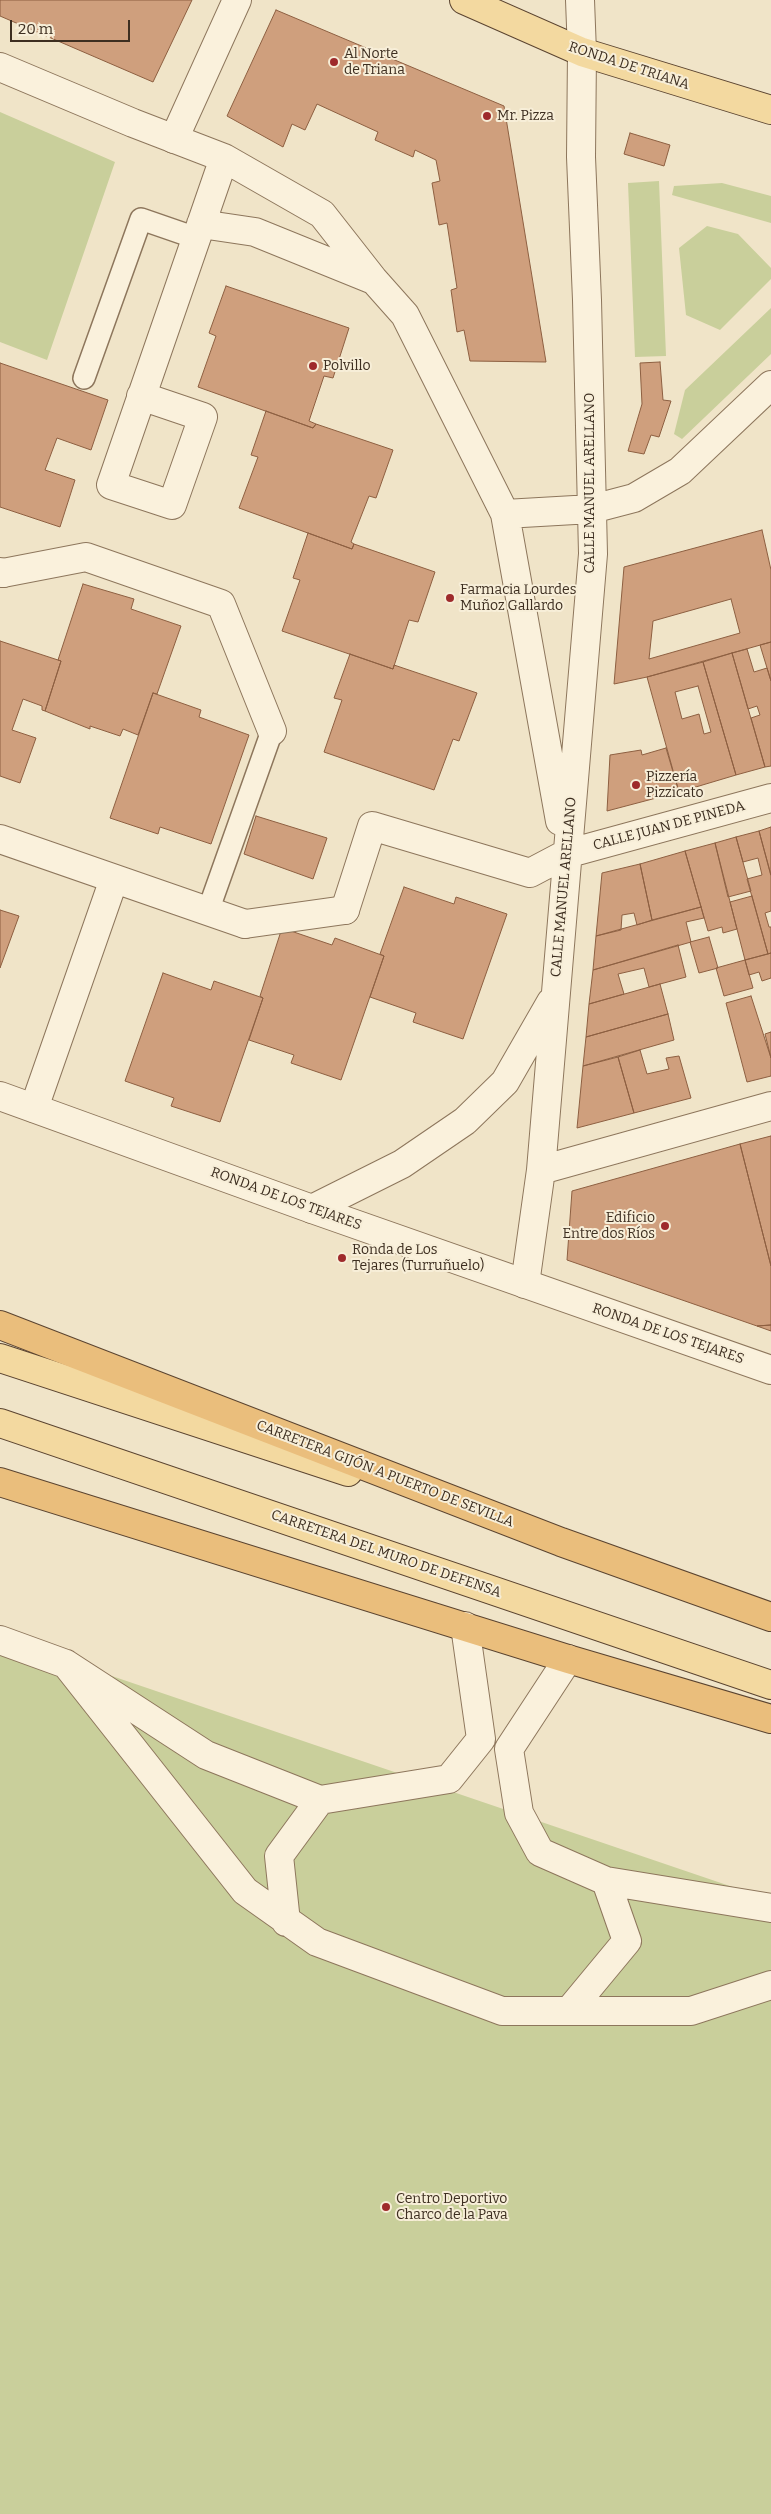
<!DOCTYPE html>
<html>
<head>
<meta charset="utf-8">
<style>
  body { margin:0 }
  #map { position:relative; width:771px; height:2514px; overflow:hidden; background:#f0e4c8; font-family:Bitter,serif }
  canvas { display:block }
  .scale { position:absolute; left:10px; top:20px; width:120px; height:22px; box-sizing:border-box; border:2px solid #3d2e20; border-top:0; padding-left:6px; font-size:15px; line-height:18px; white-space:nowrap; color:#3d2e20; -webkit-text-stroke:4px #f7eed8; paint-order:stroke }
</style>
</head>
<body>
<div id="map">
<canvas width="771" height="2514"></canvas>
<div class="scale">20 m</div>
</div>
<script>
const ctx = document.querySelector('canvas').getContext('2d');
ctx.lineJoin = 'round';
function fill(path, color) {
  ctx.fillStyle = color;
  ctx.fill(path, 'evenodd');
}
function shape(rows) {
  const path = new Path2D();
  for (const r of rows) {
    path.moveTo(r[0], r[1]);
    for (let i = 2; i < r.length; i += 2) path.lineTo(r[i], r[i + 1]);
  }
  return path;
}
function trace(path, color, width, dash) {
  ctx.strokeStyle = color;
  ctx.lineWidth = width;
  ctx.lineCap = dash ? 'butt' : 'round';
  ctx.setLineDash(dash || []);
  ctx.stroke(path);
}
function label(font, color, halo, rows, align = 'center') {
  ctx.font = font + ' Bitter,serif';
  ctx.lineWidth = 4;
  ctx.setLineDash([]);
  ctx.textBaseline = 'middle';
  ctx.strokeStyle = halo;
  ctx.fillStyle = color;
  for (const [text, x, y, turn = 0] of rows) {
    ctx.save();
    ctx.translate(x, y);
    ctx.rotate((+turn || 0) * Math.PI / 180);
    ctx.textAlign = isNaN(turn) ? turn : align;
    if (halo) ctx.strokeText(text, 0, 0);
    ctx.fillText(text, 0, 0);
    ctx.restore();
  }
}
fill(shape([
  [0,112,115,162,47,360,0,342],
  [659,181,666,356,635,357,628,183],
  [722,183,771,196,771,223,672,195,674,186],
  [707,226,738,234,771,268,771,279,720,330,686,315,679,248],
  [771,308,771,354,682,439,674,434,685,390],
  [0,1638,771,1900,771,2514,0,2514]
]), '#c9cf9b');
const building = shape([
  [0,0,192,0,153,82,0,16,0,0],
  [276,10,504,106,546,362,470,361,464,330,457,332,451,290,457,288,447,223,439,225,432,183,440,181,436,160,415,150,413,157,375,140,378,132,317,104,305,130,292,124,283,147,227,116,276,10],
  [630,133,670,145,664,166,624,154,630,133],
  [226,286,349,328,333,378,324,376,309,421,316,424,313,428,198,387,216,336,209,333,226,286],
  [660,362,663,400,671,401,659,437,651,435,644,454,628,451,642,404,640,363,660,362],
  [0,363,108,400,91,450,57,438,45,470,75,480,60,527,0,507,0,363],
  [266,411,313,428,316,424,393,450,376,498,369,496,351,542,354,544,352,549,239,508,258,457,251,455,266,411],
  [762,530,771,570,771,642,647,677,614,684,624,567,762,530],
  [731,599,740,633,649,659,653,621,731,599],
  [308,533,352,549,354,544,435,572,418,622,409,620,393,669,282,631,300,580,293,578,308,533],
  [83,584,134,599,131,609,181,626,157,694,153,693,138,735,123,729,120,736,90,726,90,729,45,711,61,661,58,660,83,584],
  [0,641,61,661,45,711,42,710,42,706,23,699,12,730,36,738,20,783,0,776,0,641],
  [771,642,771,681,760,645,771,642],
  [747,649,754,672,767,668,771,681,771,766,765,767,751,718,760,715,757,706,748,709,732,653,747,649],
  [732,653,765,767,736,775,703,662,732,653],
  [350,654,393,669,394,665,477,693,459,741,453,739,434,790,324,752,342,700,334,698,350,654],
  [703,662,736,775,679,792,647,677,703,662],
  [698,686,711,732,704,734,699,714,682,719,675,692,698,686],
  [153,693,201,710,199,717,249,735,211,844,160,827,158,834,110,818,153,693],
  [666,748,679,792,607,811,610,755,641,750,642,755,666,748],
  [256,816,327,838,313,879,244,854,256,816],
  [771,827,771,875,759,831,771,827],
  [759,831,771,876,771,911,765,913,769,927,771,927,771,953,768,954,747,879,762,875,758,858,743,862,736,837,759,831],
  [736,837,751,891,728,897,715,843,736,837],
  [715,843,737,929,723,933,722,927,708,931,685,851,715,843],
  [685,851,701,907,652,920,640,864,685,851],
  [640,864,652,920,637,925,634,913,622,915,621,930,596,936,602,873,640,864],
  [404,887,454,904,456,897,507,914,463,1039,413,1022,416,1013,370,997,384,956,380,954,404,887],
  [752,896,768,954,745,960,730,902,752,896],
  [701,907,704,918,686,922,691,942,593,970,596,936,701,907],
  [0,910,19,916,0,968,0,910],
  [282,928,332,945,335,938,384,956,341,1080,291,1063,294,1055,249,1040,263,998,260,996,282,928],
  [709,937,718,968,699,973,690,942,709,937],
  [678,945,686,977,649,987,644,968,618,974,624,994,589,1004,593,970,678,945],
  [771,953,771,978,762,981,759,972,749,975,745,960,771,953],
  [745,960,753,988,724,996,716,968,745,960],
  [163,973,211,990,214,981,263,998,220,1122,171,1106,174,1098,125,1081,163,973],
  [660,984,668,1014,586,1037,589,1004,660,984],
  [751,996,771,1058,771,1076,747,1082,726,1003,751,996],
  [668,1014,674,1040,583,1066,586,1037,668,1014],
  [771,1032,771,1058,765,1034,771,1032],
  [640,1050,647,1074,669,1069,666,1058,679,1056,691,1098,634,1113,618,1057,640,1050],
  [618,1057,634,1113,577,1128,583,1066,618,1057],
  [771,1136,771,1266,740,1144,771,1136],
  [740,1144,771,1266,771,1325,757,1326,567,1260,572,1191,740,1144],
  [771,1325,771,1331,757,1326,771,1325]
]);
fill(building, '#cf9f7d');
trace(building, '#8d5f41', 1);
const service = shape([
  [84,378,141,219,196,238],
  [208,911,272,731]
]);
const pedestrian = shape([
  [174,139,237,0],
  [3,573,86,557,221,604,272,731],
  [245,924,345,910]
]);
const minor = shape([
  [0,67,133,123,224,158,322,214,373,279,405,315,505,514,560,821],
  [201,224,255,232,371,279],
  [141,396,203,417,172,505,111,485,224,158],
  [505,514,592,509,634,498,680,471,771,385],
  [0,572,3,573],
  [0,839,245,924],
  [345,910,372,826,530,873,566,854,771,798],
  [34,1108,114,879],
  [541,1170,771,1106],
  [312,1209,402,1164,465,1121,505,1082,551,1002],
  [525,1284,541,1170,593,554,587,300,581,157,582,52,580,0],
  [0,1640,66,1664,206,1755,320,1800,449,1779,481,1739,465,1626],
  [568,1659,509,1749,519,1813,540,1852,606,1881,627,1941,569,2011],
  [66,1664,245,1891,317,1942,502,2011,691,2011,771,1985],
  [606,1881,771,1908],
  [286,1922,279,1856,320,1800]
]);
const tertiary = shape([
  [0,1096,312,1209,771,1370]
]);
const primary = shape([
  [464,0,582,52,771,110],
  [0,1358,348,1472],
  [0,1423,771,1685]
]);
const trunk = shape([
  [0,1325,561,1542,771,1617],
  [0,1482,568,1659,771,1719]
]);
trace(service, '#8d765c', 24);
trace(pedestrian, '#8d765c', 30);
trace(minor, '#8d765c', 30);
trace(tertiary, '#8d765c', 30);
trace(primary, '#5b4430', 30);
trace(trunk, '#5b4430', 30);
trace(service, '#faf1dc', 21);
trace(pedestrian, '#faf1dc', 28);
trace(minor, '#faf1dc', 28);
trace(tertiary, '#faf1dc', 28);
trace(primary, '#f3d9a0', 28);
trace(trunk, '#eabe7c', 28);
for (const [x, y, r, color] of [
  [334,62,5,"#9e2a2b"],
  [487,116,5,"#9e2a2b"],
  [313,366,5,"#9e2a2b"],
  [450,598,5,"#9e2a2b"],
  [636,785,5,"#9e2a2b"],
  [665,1226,5,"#9e2a2b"],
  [342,1258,5,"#9e2a2b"],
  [386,2207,5,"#9e2a2b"]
]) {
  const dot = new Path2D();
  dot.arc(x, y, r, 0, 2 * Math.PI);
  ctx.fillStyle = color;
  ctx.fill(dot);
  trace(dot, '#f7eed8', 2);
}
label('14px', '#3d2e20', '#f7eed8', [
  ["Al Norte",344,54],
  ["de Triana",344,70],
  ["Mr. Pizza",497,116],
  ["Polvillo",323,366],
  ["Farmacia Lourdes",460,590],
  ["Muñoz Gallardo",460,606],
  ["Pizzería",646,777],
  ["Pizzicato",646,793],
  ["Edificio",655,1218,"right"],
  ["Entre dos Ríos",655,1234,"right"],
  ["Ronda de Los",352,1250],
  ["Tejares (Turruñuelo)",352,1266],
  ["Centro Deportivo",396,2199],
  ["Charco de la Pava",396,2215]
], 'left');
label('14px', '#3d2e20', '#f7eed8', [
  ["RONDA DE TRIANA",629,66,18],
  ["CALLE MANUEL ARELLANO",590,483,-90],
  ["CALLE JUAN DE PINEDA",669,826,-15],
  ["CALLE MANUEL ARELLANO",564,887,-85],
  ["RONDA DE LOS TEJARES",286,1199,20],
  ["RONDA DE LOS TEJARES",668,1334,19],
  ["CARRETERA GIJÓN A PUERTO DE SEVILLA",385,1474,21],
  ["CARRETERA DEL MURO DE DEFENSA",386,1554,19]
]);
</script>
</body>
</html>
